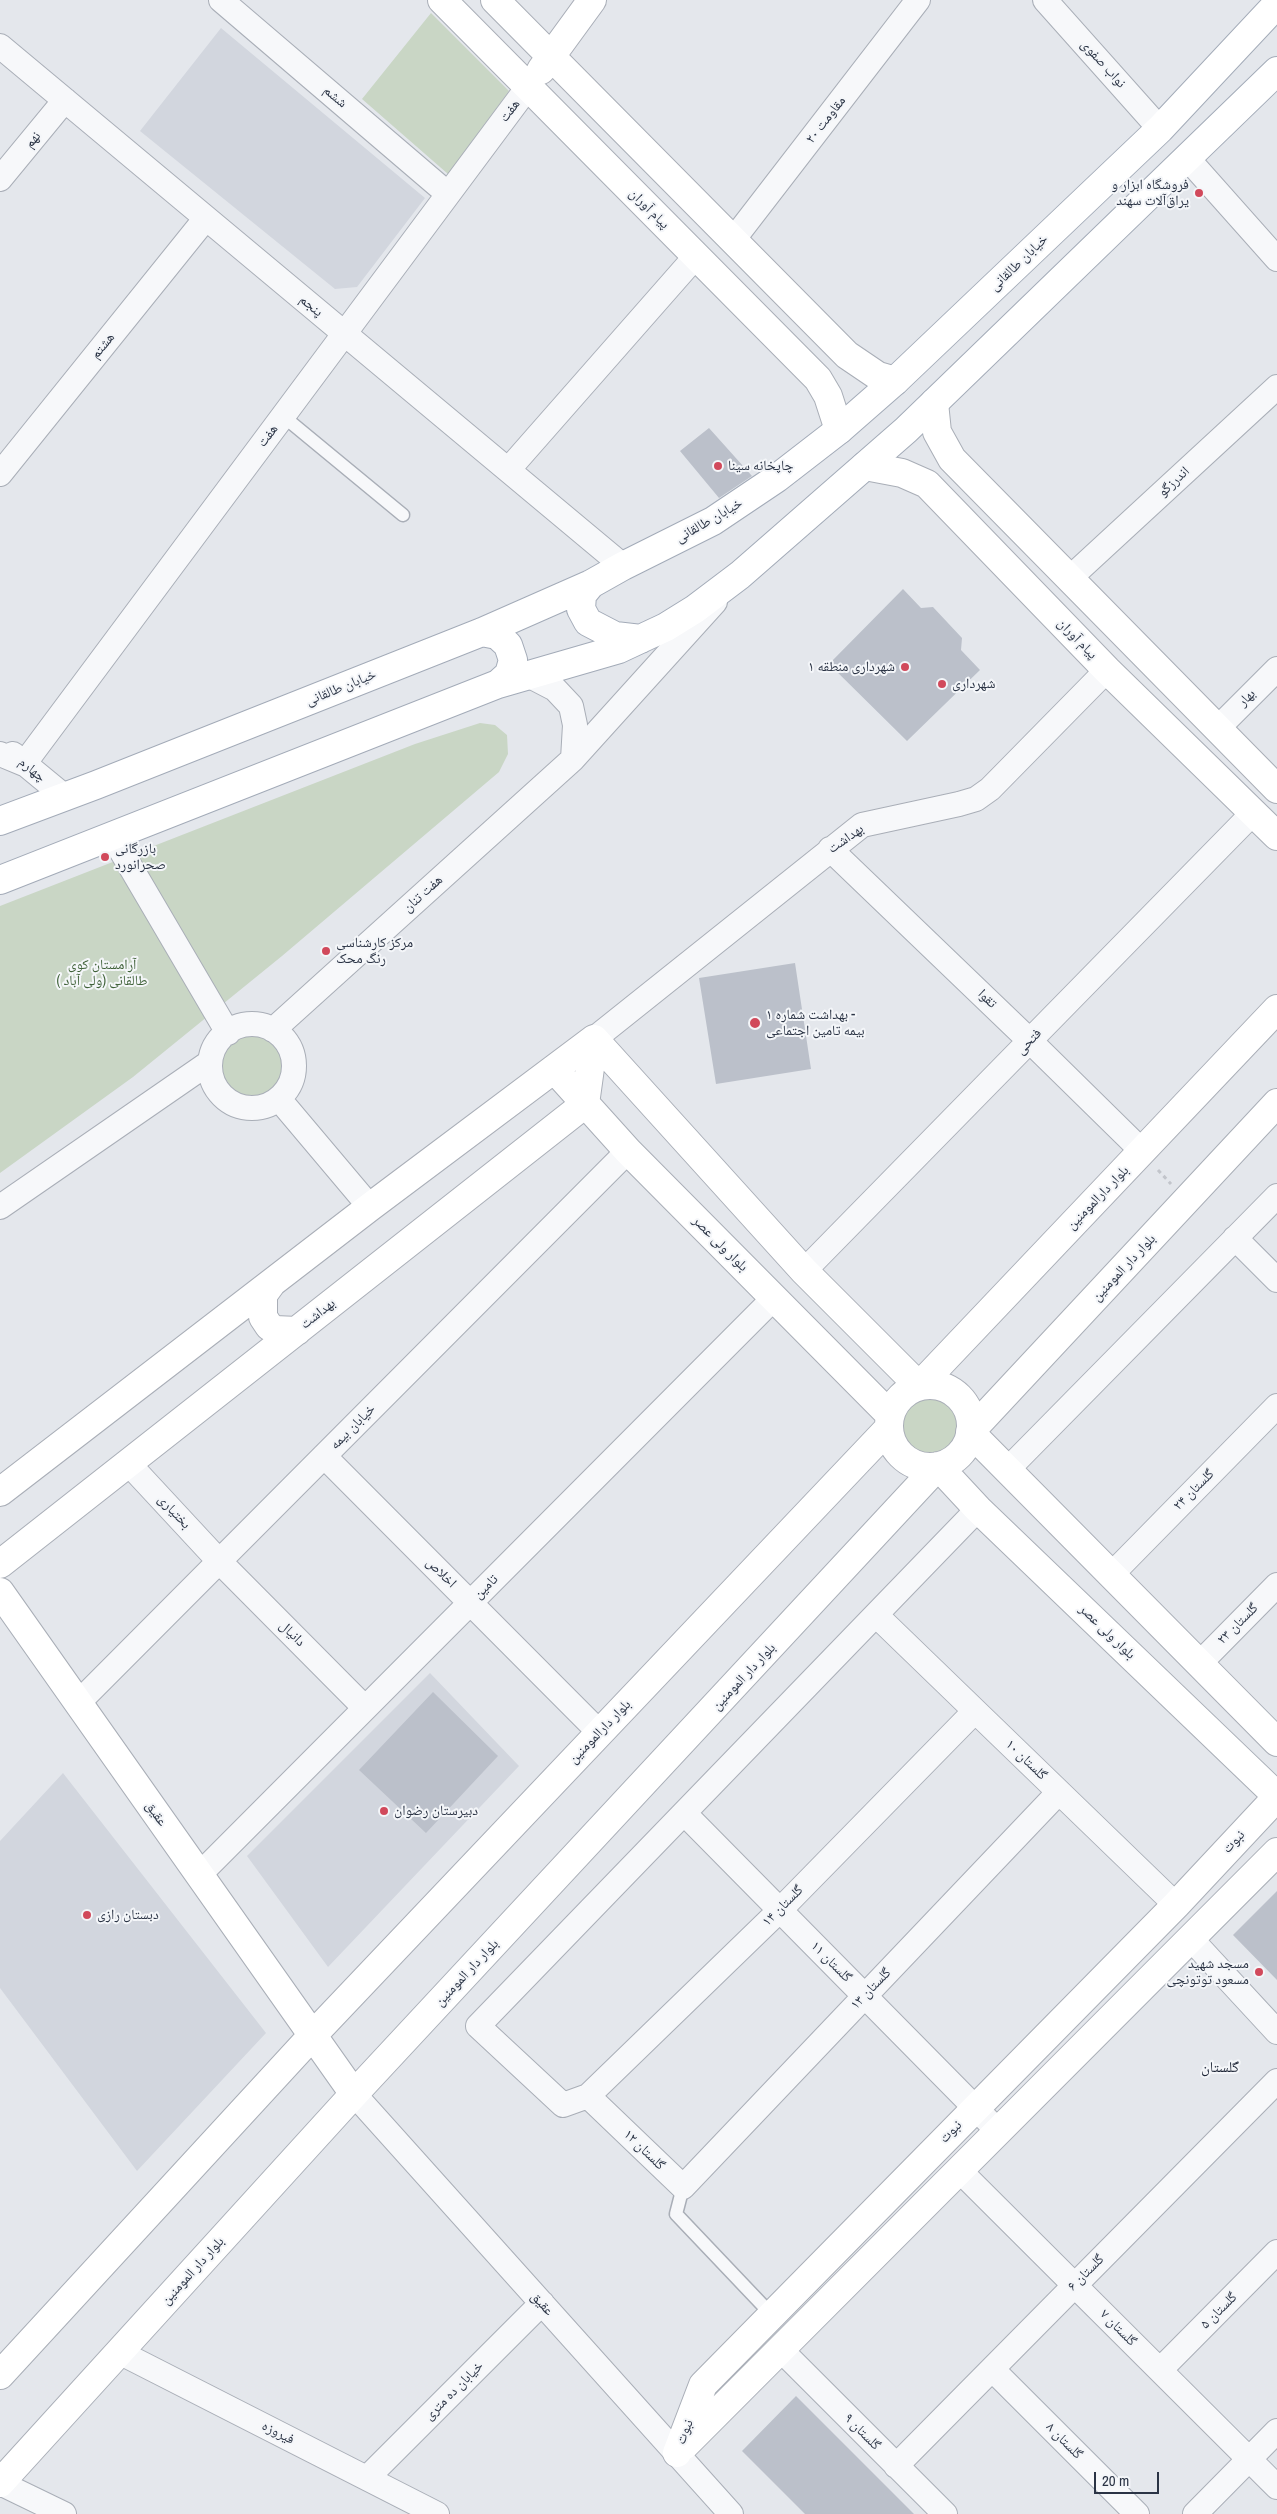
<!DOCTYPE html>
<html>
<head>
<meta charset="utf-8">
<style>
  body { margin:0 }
  #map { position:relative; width:1277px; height:2514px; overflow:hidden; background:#e4e7ec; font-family:"Archivo Narrow",sans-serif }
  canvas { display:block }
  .scale { position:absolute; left:1094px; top:2472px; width:65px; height:22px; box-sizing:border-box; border:2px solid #2b3445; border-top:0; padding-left:6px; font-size:15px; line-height:18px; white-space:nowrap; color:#2b3445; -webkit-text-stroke:4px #f4f6f9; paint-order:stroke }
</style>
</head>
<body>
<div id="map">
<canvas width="1277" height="2514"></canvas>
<div class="scale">20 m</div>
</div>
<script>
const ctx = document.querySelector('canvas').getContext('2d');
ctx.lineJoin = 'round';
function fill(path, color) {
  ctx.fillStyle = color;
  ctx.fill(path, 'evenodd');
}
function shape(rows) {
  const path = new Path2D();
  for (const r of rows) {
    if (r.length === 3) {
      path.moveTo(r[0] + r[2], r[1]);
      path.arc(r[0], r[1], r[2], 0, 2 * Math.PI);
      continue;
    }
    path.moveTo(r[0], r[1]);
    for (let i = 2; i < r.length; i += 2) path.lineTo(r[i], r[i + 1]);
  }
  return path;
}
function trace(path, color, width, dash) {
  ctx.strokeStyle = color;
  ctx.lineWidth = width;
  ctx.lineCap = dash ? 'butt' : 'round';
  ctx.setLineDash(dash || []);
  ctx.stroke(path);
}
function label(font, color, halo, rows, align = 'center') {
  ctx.font = font + ' "Archivo Narrow","Noto Naskh Arabic",sans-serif';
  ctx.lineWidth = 4;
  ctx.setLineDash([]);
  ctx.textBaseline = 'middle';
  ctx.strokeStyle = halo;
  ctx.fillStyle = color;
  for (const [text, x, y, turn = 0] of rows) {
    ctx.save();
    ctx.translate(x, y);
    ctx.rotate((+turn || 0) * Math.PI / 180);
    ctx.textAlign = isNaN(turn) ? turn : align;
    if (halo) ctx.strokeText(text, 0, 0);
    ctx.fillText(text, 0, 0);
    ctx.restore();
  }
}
fill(shape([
  [221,28,425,198,357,287,335,289,140,131],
  [430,1673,519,1766,328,1967,247,1856],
  [63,1773,266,2033,137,2171,0,1988,0,1841]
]), '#d2d6de');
fill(shape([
  [431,13,509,91,448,174,362,99],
  [480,723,495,725,507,735,508,754,499,772,282,956,133,1077,0,1173,0,906,415,744],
  [252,1066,36],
  [930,1426,33]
]), '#c9d6c5');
fill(shape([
  [709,428,752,476,719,498,680,451],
  [903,589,921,608,933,607,962,638,961,650,980,670,907,741,829,664],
  [795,963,811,1069,716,1084,699,978],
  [433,1692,498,1756,426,1833,359,1770],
  [1277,1891,1277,1980,1233,1935],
  [796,2396,914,2514,805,2514,742,2451]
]), '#bbc0ca');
const lane = shape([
  [283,416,403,515],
  [683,2187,676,2214,771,2314]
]);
const street = shape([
  [221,0,448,194],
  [1045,0,1160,129],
  [0,46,623,566],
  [1188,159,1277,259],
  [0,179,65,100],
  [733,240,918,0],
  [508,470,696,256],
  [0,474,206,218],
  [1071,577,1277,387],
  [530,676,555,689,571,706,575,725,573,759],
  [1218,728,1277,669],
  [0,754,24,764,528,87],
  [13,754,64,796],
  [113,837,228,1033],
  [830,849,1030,1041,1142,1151],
  [252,1066,42],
  [273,1030,573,759,715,602],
  [594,1039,862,825,959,804,976,799,990,789,1107,670],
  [279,1099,370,1207],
  [0,1207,210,1062],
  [1235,1238,1277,1280],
  [804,1271,1253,813],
  [324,1456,600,1733],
  [128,1463,219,1561,365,1708],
  [1008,1469,1277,1196],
  [978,1509,478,2026,563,2105,588,2096,683,2187,1059,1792],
  [1112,1574,1277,1406],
  [876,1615,1176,1905],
  [1200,1663,1277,1585],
  [78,1703,628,1151],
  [685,1814,998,2131],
  [199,1875,774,1298],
  [1192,1940,1277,2032],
  [354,2094,731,2514],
  [588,2096,780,1910,975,1711],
  [959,2170,1277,2487],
  [780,2349,945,2514],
  [119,2352,437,2514],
  [992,2369,1137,2514],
  [1160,2370,1277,2252],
  [896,2466,1277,2081],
  [367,2478,542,2303],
  [0,2483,64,2514],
  [1195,2514,1277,2431]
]);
const secondary = shape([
  [442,0,818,379,828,396,839,430],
  [495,0,847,355,878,376,895,381],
  [541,70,592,0],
  [934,403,937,432,952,459,1277,789],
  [865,466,902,473,927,484,1107,670,1277,836],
  [594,1039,804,1271,919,1386,1277,1009],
  [555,1070,628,1151,890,1415],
  [1277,1103,970,1432,1277,1742],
  [271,1284,263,1295,263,1317,269,1326,275,1330,297,1331],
  [930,1426,41],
  [0,1492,370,1207,594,1039],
  [0,1564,585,1104,594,1039],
  [0,1592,354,2094],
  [0,2375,312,2036,888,1429],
  [685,2445,1277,1852],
  [677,2453,703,2385,1176,1905,1277,1797],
  [0,2483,354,2094,938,1466,978,1509,1277,1796]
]);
const primary = shape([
  [591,584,582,595,581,609,588,622,615,636,641,639],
  [482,632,497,635,508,645,513,660,509,674,498,684],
  [0,821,96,785,482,632,591,584,623,566,713,521,777,478,839,430,895,381,1160,129,1277,4],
  [0,880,498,684,619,649,666,627,695,609,740,575,906,430,1277,71]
]);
trace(lane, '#a9aeb7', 15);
trace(street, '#a9aeb7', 26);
trace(secondary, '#a9aeb7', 30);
trace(primary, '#a3abb8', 30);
trace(shape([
  [1158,1170,1171,1184]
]), '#c2c5cb', 3, [4, 4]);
trace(lane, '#f7f8fa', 12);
trace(street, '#f7f8fa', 24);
trace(secondary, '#fff', 28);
trace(primary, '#fff', 28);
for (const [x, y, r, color] of [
  [1199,193,5,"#d1495b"],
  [718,466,5,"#d1495b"],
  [905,667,5,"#d1495b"],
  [942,684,5,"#d1495b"],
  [105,857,5,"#d1495b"],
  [326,951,5,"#d1495b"],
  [755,1023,6,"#d1495b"],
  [384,1811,5,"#d1495b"],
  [87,1915,5,"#d1495b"],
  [1259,1972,5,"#d1495b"]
]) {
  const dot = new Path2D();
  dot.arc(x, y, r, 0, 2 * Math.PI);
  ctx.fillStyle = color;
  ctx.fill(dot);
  trace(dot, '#f4f6f9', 2);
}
label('14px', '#2b3445', '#f4f6f9', [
  ["نواب صفوی",1103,64,48],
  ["ششم",335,97,40],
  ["هفت",510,111,-53],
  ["مقاومت ۲۰",826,120,-52],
  ["نهم",33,140,-51],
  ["پیام آوران",649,209,45],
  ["خیابان طالقانی",1019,263,-44],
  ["پنجم",311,306,40],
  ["هشتم",103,346,-51],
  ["هفت",268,436,-53],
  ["اندرزگو",1174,482,-43],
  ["خیابان طالقانی",709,521,-30],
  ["پیام آوران",1077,639,46],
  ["خیابان طالقانی",341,688,-22],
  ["بهار",1247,698,-45],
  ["چهارم",32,770,40],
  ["بهداشت",846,839,-35],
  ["هفت تنان",423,894,-42],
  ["تقوا",987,999,44],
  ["فتحی",1029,1042,-46],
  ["بلوار دارالمومنین",1098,1198,-46],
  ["بلوار ولی عصر",720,1244,45],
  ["بلوار دار المومنین",1124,1268,-47],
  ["بهداشت",318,1314,-38],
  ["خیابان بیمه",353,1427,-45],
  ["گلستان ۲۴",1194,1490,-45],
  ["بختیاری",174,1512,47],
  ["اخلاص",441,1573,45],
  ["تامین",486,1587,-45],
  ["گلستان ۲۳",1238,1624,-45],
  ["بلوار ولی عصر",1107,1632,44],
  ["دانیال",292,1634,45],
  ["بلوار دار المومنین",744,1677,-47],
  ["بلوار دارالمومنین",600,1732,-46],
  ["گلستان ۱۰",1026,1760,44],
  ["عقیق",156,1814,55],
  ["نبوت",1234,1842,-47],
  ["گلستان ۱۴",783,1906,-45],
  ["گلستان ۱۱",831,1962,45],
  ["بلوار دار المومنین",467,1973,-47],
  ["گلستان ۱۳",871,1989,-46],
  ["نبوت",951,2132,-45],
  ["گلستان ۱۲",644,2150,44],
  ["بلوار دار المومنین",193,2271,-48],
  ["گلستان ۶",1086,2273,-45],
  ["عقیق",542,2304,48],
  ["گلستان ۵",1219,2311,-45],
  ["گلستان ۷",1118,2328,45],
  ["خیابان ده متری",454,2391,-45],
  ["نبوت",685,2432,-69],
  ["گلستان ۹",862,2432,45],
  ["فیروزه",278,2433,27],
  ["گلستان ۸",1064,2441,45]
]);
label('14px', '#2b3445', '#f4f6f9', [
  ["فروشگاه ابزار و",1189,185,"right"],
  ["یراق‌آلات‌ سهند",1189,201,"right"],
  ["چاپخانه سینا",728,466],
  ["شهرداری منطقه ۱",895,667,"right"],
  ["شهرداری",952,684],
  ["بازرگانی",115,849],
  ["صحرانورد",115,865],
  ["مرکز کارشناسی",336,943],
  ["رنگ محک",336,959],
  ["بهداشت شماره ۱ -",766,1015],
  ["بیمه تامین اجتماعی",766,1031],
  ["دبیرستان رضوان",394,1811],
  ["دبستان رازی",97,1915],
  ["مسجد شهید",1249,1964,"right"],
  ["مسعود توتونچی",1249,1980,"right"]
], 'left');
label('14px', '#3f6138', '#f4f6f9', [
  ["آرامستان کوی",102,965],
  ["طالقانی (ولی آباد )",102,981]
]);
label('15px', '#1d2536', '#f4f6f9', [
  ["گلستان",1220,2068]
]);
</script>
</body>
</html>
